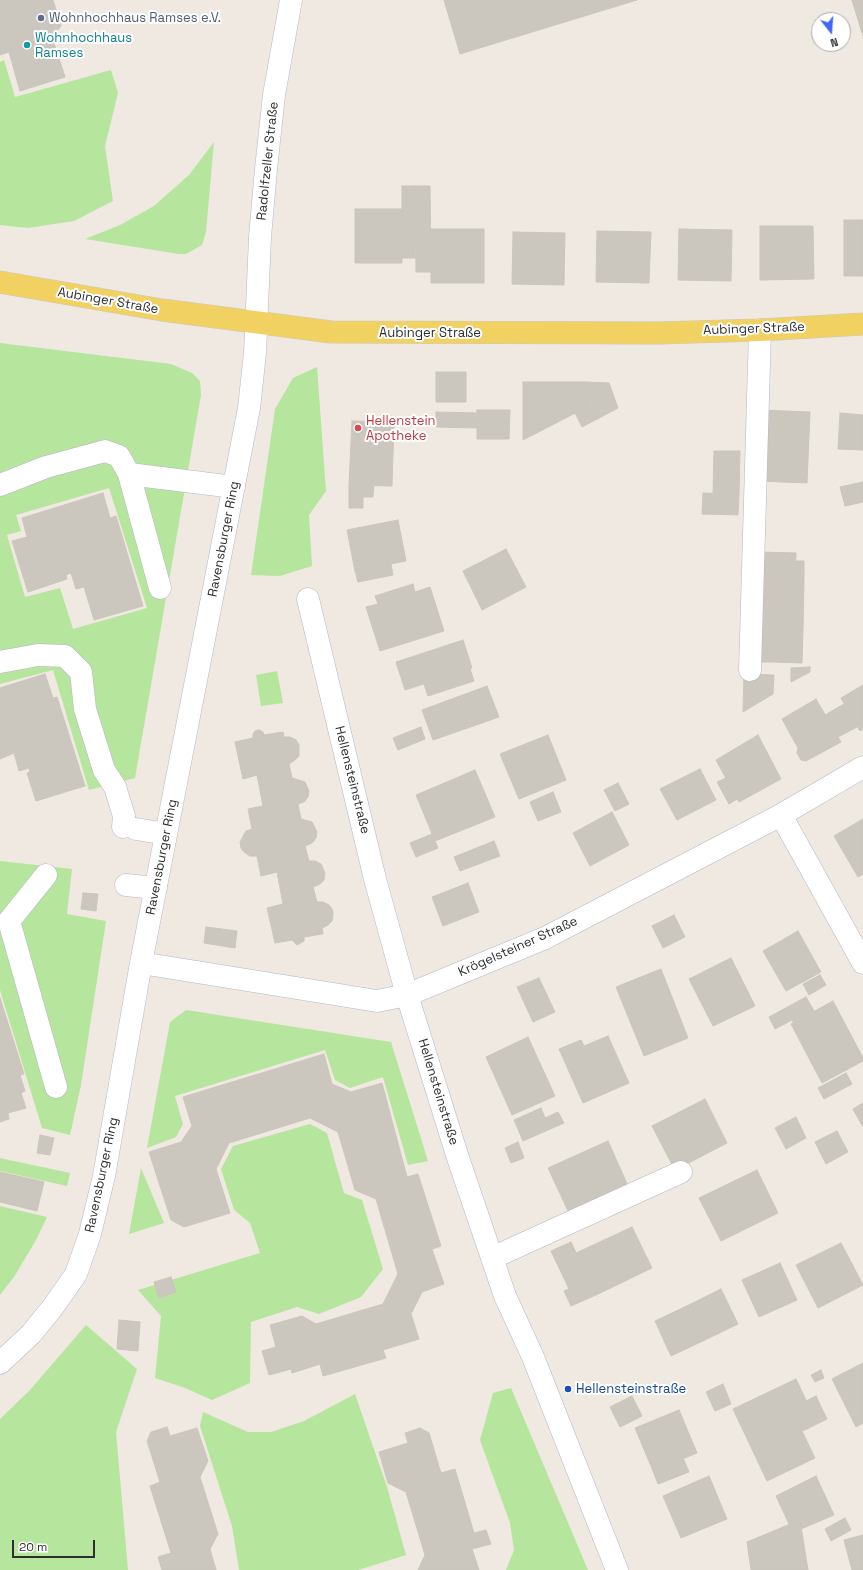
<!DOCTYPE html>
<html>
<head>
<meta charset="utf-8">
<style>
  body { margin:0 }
  #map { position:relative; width:863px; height:1570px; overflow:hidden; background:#efe9e1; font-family:"Space Grotesk",sans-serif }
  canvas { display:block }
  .north { position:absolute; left:811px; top:12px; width:40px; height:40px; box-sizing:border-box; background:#fff; border:1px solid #ababab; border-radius:50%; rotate:163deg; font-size:11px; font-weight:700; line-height:16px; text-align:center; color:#2e2e2e }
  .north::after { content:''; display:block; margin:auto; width:14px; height:18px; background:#4264fb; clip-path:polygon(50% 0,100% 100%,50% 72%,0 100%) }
  .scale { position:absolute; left:12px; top:1540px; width:83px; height:18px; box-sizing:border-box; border:2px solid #2e2e2e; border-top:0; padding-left:5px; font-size:12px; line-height:14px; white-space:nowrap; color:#2e2e2e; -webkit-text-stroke:3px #fff; paint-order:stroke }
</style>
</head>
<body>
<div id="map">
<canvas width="863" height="1570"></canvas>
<div class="north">N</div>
<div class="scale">20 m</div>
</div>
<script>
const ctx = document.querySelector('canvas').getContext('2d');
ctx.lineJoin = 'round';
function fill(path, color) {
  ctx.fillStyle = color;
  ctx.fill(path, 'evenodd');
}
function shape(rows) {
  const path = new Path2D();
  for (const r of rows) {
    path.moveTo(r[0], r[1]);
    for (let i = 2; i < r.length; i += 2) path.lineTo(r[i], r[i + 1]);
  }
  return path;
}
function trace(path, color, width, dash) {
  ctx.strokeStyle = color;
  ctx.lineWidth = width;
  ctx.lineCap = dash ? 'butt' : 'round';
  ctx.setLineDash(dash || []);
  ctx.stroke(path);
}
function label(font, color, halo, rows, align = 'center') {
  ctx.font = font + ' "Space Grotesk",sans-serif';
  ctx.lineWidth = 4;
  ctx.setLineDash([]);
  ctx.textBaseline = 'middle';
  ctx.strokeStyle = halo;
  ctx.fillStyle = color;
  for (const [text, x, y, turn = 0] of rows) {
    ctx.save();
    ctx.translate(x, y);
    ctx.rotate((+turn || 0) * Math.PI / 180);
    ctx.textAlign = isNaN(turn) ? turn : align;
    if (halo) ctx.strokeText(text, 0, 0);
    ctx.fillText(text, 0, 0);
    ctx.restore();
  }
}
fill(shape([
  [4,60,15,97,111,70,118,93,105,146,113,201,74,221,28,228,0,225,0,62],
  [214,142,206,232,202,245,186,254,179,254,85,239,120,225,154,206,189,175],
  [0,343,171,364,192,373,200,381,201,395,135,778,89,790,53,670,0,684],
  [109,488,147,608,73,629,60,588,25,597,7,535,21,531,16,515],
  [317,367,326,491,309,515,312,566,280,576,251,575,275,409,293,378],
  [277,671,283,703,261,706,256,675],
  [0,861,72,869,67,914,106,921,81,1085,70,1135,42,1128,0,990],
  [186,1010,391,1042,428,1161,408,1165,383,1077,350,1088,335,1080,325,1050,175,1096,183,1124,176,1137,147,1148,170,1022],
  [310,1124,327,1133,344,1193,362,1200,383,1269,361,1297,319,1314,297,1307,251,1322,250,1383,212,1400,185,1388,155,1378,161,1316,138,1290,260,1253,250,1223,234,1210,221,1169,233,1146],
  [0,1158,70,1173,67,1186,0,1171],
  [141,1168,164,1223,129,1234],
  [0,1206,47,1217,36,1240,14,1277,0,1295],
  [86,1325,137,1369,116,1432,128,1570,0,1570,0,1419,30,1390],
  [511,1388,588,1570,506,1570,514,1550,510,1523,480,1440,493,1393],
  [355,1394,387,1487,406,1555,358,1570,239,1570,232,1526,200,1426,203,1412,248,1432,271,1432,304,1421]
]), '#b6e59e');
const building = shape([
  [0,0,53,0,61,26,52,37,65,77,20,91,9,52,0,55,0,0],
  [444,0,637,0,460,54,444,0],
  [852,0,863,0,863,36,852,0],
  [402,186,415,186,415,258,402,258,402,186],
  [415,186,430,186,431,272,416,272,415,186],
  [355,209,402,209,402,263,355,263,355,209],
  [844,220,863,220,863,276,844,276,844,220],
  [760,226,813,226,814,279,760,280,760,226],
  [431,229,484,229,484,283,431,283,431,229],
  [679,229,732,230,731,281,678,280,679,229],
  [597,231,651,232,649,283,596,282,597,231],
  [513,232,565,233,564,285,512,284,513,232],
  [436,372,466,372,466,402,436,402,436,372],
  [523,382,584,382,585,408,523,440,523,382],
  [584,382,609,383,618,408,582,427,575,413,585,408,584,382],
  [477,410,510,410,509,439,477,439,477,410],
  [761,410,810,412,807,483,759,481,761,410],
  [436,412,478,413,477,428,436,427,436,412],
  [840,413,863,415,863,450,838,449,840,413],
  [352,421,394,422,392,486,349,485,352,421],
  [714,451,740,451,739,494,713,494,714,451],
  [863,482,863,502,845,506,840,487,863,482],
  [349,485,374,485,373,497,349,497,349,485],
  [103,493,110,518,116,516,143,606,94,620,84,587,76,589,71,573,66,575,67,579,28,592,12,541,27,537,22,518,103,493],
  [703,493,739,494,738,515,702,514,703,493],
  [349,497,363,497,363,508,349,508,349,497],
  [398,520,406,561,355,571,347,530,398,520],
  [506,549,526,587,482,610,463,571,506,549],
  [759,552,796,553,795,579,758,579,759,552],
  [796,561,804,561,804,580,795,579,796,561],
  [391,564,393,575,358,582,355,571,391,564],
  [758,579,804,580,803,629,757,628,758,579],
  [413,584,415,592,430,587,444,631,380,651,366,607,378,604,375,596,413,584],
  [757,628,774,628,773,662,757,662,757,628],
  [774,628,803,629,802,663,773,662,774,628],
  [463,640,472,668,405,690,396,662,463,640],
  [810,667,810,672,791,682,791,668,810,667],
  [470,669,474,681,428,696,424,684,470,669],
  [45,674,53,698,57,697,85,786,36,801,27,773,30,772,29,768,19,771,14,753,0,759,0,688,45,674],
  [744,674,774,675,773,694,743,712,744,674],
  [863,685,863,729,860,731,841,698,863,685],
  [487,686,499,717,433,740,422,710,487,686],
  [816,699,841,742,806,761,801,760,797,753,798,748,782,719,816,699],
  [844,704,857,727,838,737,825,715,844,704],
  [421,727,425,739,398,750,393,738,421,727],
  [259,730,263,732,264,735,283,732,284,737,290,737,296,740,299,745,299,756,295,760,289,764,292,778,305,782,309,791,308,797,304,802,298,804,301,819,312,822,317,832,316,838,312,843,305,846,309,861,315,861,321,864,325,873,324,880,320,884,313,887,317,902,323,902,329,905,332,909,333,914,332,921,328,925,322,928,323,934,304,937,304,941,297,945,292,940,275,943,267,908,283,904,277,872,261,876,257,856,250,856,244,852,241,848,240,842,246,831,252,829,248,809,263,806,257,775,243,779,235,742,253,738,253,734,255,731,259,730],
  [548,735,566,780,519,799,500,754,548,735],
  [758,735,781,779,739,802,716,760,758,735],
  [700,769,716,800,677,820,660,789,700,769],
  [475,770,495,817,435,841,416,795,475,770],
  [726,778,737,799,729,804,717,782,726,778],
  [618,783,629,804,615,811,604,790,618,783],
  [553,792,561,812,538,821,530,802,553,792],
  [612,812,629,845,590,866,573,833,612,812],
  [863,819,863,874,858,877,834,836,863,819],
  [432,834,438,848,416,857,410,843,432,834],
  [494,841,500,856,460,871,454,857,494,841],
  [468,883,479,912,443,926,432,897,468,883],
  [83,893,98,894,96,911,81,909,83,893],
  [674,915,685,937,663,948,652,926,674,915],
  [206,927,237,931,235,948,204,943,206,927],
  [798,931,821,972,786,991,763,951,798,931],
  [731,958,755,1006,713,1026,689,979,731,958],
  [661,969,688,1038,644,1056,616,987,661,969],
  [820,975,826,985,809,995,803,984,820,975],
  [539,978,555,1012,533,1022,517,987,539,978],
  [806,997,814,1011,793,1022,792,1020,775,1029,769,1017,806,997],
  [0,998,24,1074,20,1075,25,1091,21,1093,26,1108,8,1113,9,1119,0,1122,0,998],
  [833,1001,863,1058,863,1061,822,1083,791,1024,833,1001],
  [608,1036,629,1083,583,1103,559,1049,581,1040,584,1046,608,1036],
  [528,1037,555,1096,512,1115,486,1057,528,1037],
  [324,1054,332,1084,351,1092,382,1083,407,1177,418,1174,441,1246,432,1249,444,1284,422,1292,411,1314,419,1339,383,1350,386,1358,323,1376,320,1364,292,1373,291,1369,269,1375,262,1351,276,1347,270,1325,302,1316,316,1324,383,1304,398,1274,376,1199,355,1190,338,1132,310,1118,229,1143,216,1169,230,1213,184,1227,171,1220,149,1152,181,1142,192,1126,183,1097,324,1054],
  [846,1073,852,1084,824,1099,818,1088,846,1073],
  [705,1099,727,1143,675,1170,652,1126,705,1099],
  [863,1103,863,1127,853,1109,863,1103],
  [541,1108,545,1118,558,1112,564,1123,523,1141,514,1120,541,1108],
  [796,1117,806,1138,786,1149,775,1128,796,1117],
  [837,1131,848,1152,826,1164,815,1142,837,1131],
  [40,1135,54,1138,50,1155,37,1153,40,1135],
  [608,1141,628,1186,569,1213,548,1168,608,1141],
  [518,1142,524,1158,511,1163,505,1148,518,1142],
  [757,1170,778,1213,721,1241,699,1198,757,1170],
  [0,1172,44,1182,37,1211,0,1202,0,1172],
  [632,1227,652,1268,596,1295,576,1253,632,1227],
  [571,1242,589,1280,569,1289,551,1251,571,1242],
  [841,1243,863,1285,818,1308,796,1265,841,1243],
  [780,1263,797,1300,759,1317,742,1280,780,1263],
  [171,1277,176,1292,159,1298,154,1282,171,1277],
  [589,1280,596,1295,571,1306,564,1291,589,1280],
  [721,1289,738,1324,707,1339,691,1304,721,1289],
  [691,1304,707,1339,671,1356,655,1321,691,1304],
  [119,1320,140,1322,138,1351,117,1349,119,1320],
  [863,1363,863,1423,856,1427,832,1379,863,1363],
  [821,1370,824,1378,815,1382,811,1375,821,1370],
  [796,1379,806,1400,796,1406,807,1429,802,1431,815,1458,767,1481,733,1409,796,1379],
  [723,1384,731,1404,715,1411,706,1392,723,1384],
  [632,1396,642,1416,620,1427,610,1407,632,1396],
  [816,1396,827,1419,807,1429,796,1406,816,1396],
  [679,1410,697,1453,653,1471,635,1428,679,1410],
  [167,1427,170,1436,197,1428,208,1461,200,1477,218,1534,210,1549,216,1570,162,1570,158,1557,171,1553,150,1486,160,1482,147,1441,151,1432,167,1427],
  [420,1428,429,1433,441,1473,455,1469,474,1533,486,1530,491,1544,472,1549,479,1570,418,1570,425,1555,406,1492,388,1483,379,1452,408,1443,405,1433,420,1428],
  [683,1458,689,1472,658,1484,653,1471,683,1458],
  [709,1476,727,1519,681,1538,663,1496,709,1476],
  [816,1476,834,1515,801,1529,800,1520,789,1524,776,1496,816,1476],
  [845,1518,851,1530,831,1541,825,1529,845,1518],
  [800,1520,808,1570,751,1570,747,1542,800,1520],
  [863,1535,863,1570,852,1570,844,1540,863,1535]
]);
fill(building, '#cbc7bf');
trace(building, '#cbc5ba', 1);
const minor = shape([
  [129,474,234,487],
  [0,485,46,467,105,451,119,456,129,474,160,588],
  [308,599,375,879,407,995,458,1158,505,1296,533,1357,617,1570],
  [0,662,38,655,65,656,81,672,85,709,104,770,115,787,124,816,123,827],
  [750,670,760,330],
  [781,815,863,963],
  [136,829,166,834],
  [46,875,9,921,56,1087],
  [126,885,156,888],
  [141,963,377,1001,407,995,545,938,781,815,863,767],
  [492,1258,681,1172],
  [0,1363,31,1334,53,1307,76,1274,90,1234,104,1176,141,963,249,408,255,353,260,237,266,169,274,95,291,0]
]);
const major = shape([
  [0,282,162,310,331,332,659,333,760,330,863,324]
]);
trace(minor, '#b4b7c1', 23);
trace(major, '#c9c9c9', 23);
trace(minor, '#fff', 22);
trace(major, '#f2d163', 22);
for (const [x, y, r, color] of [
  [41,18,4,"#5c6f8a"],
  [27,45,4,"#0f9aa8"],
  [358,428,4,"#e0444e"],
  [568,1389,4,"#1a4fb4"]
]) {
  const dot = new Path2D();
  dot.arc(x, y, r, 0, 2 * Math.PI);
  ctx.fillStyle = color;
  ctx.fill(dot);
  trace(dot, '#fff', 1.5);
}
label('13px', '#4e5e75', '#fff', [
  ["Wohnhochhaus Ramses e.V.",49,18]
], 'left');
label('13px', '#0d838f', '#fff', [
  ["Wohnhochhaus",35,38],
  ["Ramses",35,53]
], 'left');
label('13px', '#2e2e2e', '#fff', [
  ["Radolfzeller Straße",268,161,-84],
  ["Aubinger Straße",108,301,10],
  ["Aubinger Straße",754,329,-2],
  ["Aubinger Straße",430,333],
  ["Ravensburger Ring",224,539,-79],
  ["Hellensteinstraße",352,780,76],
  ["Ravensburger Ring",162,857,-79],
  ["Krögelsteiner Straße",518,947,-24],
  ["Hellensteinstraße",438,1092,73],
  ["Ravensburger Ring",102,1175,-78]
]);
label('13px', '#be3a42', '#fff', [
  ["Hellenstein",366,421],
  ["Apotheke",366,436]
], 'left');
label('13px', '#164399', '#fff', [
  ["Hellensteinstraße",576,1389]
], 'left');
</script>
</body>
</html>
